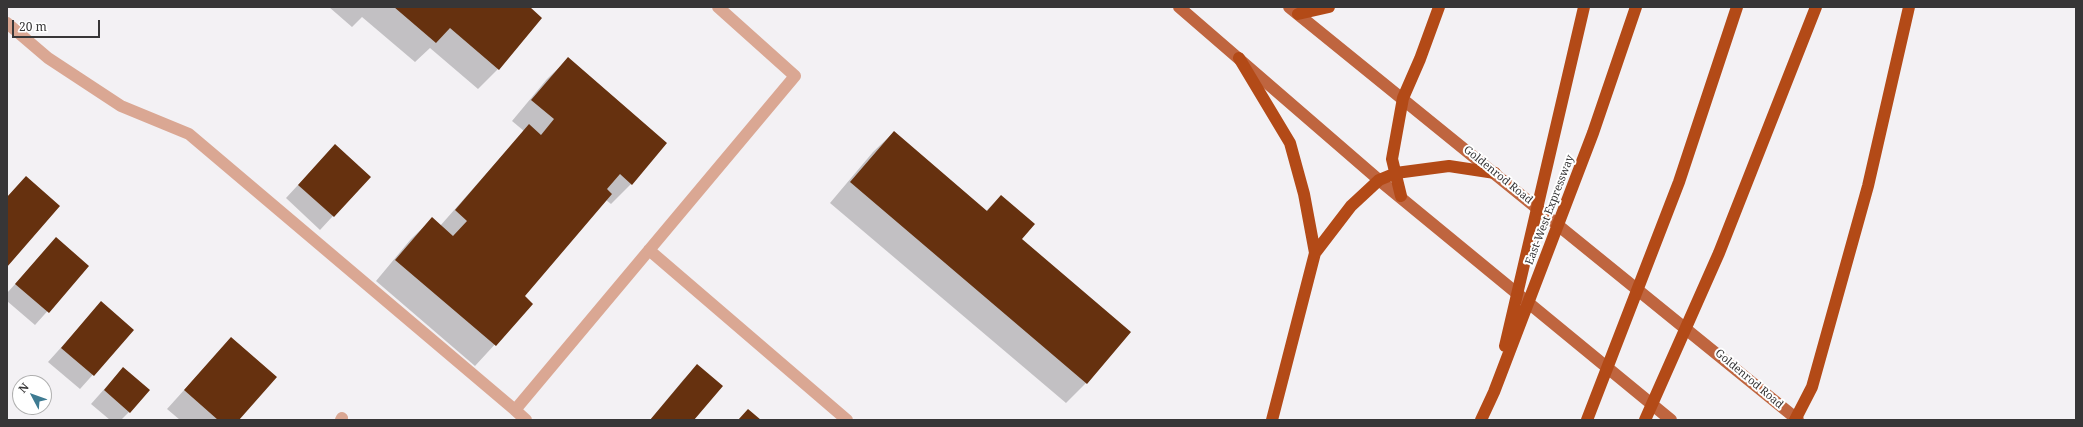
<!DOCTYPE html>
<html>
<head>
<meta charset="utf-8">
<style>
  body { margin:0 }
  #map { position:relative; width:2083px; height:427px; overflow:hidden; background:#f3f1f4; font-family:"Noto Serif",serif }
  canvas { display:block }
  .frame { position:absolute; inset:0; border:8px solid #373637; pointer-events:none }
  .north { position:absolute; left:12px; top:375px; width:40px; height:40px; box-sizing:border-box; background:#fff; border:1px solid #afafaf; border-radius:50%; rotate:311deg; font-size:11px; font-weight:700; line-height:16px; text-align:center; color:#373637 }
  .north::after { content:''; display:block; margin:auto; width:14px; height:18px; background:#3f7b92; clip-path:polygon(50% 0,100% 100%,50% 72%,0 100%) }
  .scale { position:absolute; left:12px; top:20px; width:88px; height:18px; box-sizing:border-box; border:2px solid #373637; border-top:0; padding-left:5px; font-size:12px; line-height:14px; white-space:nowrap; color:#373637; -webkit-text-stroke:3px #fff; paint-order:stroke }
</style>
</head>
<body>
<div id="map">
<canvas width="2083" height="427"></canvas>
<div class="frame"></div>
<div class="north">N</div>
<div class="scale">20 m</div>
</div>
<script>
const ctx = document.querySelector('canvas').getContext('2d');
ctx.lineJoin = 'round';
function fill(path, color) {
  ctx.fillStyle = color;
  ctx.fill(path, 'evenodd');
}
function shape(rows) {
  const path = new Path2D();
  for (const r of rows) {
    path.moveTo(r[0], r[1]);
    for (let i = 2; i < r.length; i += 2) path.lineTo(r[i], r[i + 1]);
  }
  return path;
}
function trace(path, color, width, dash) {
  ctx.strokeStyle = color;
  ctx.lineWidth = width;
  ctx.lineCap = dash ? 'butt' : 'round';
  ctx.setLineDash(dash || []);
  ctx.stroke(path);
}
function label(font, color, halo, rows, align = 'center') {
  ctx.font = font + ' "Noto Serif",serif';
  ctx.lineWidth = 4;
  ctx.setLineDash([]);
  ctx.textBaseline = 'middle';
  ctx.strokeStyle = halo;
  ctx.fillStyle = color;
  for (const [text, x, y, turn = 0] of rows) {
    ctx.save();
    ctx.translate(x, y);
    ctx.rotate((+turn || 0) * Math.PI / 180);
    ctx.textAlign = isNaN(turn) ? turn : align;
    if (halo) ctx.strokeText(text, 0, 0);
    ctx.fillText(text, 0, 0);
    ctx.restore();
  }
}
fill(shape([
  [329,7,528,7,498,69,478,89,430,48,415,62,362,17,352,27],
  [568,59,666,143,631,184,611,204,606,200,523,296,532,304,475,366,376,281,411,239,432,219,440,226,524,131,512,121,547,79],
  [894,132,986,211,1001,196,1021,239,1130,332,1086,383,1066,403,830,203,873,152],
  [322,159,369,177,320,230,286,198],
  [56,239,88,266,35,325,7,301,7,293],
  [101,303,133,330,80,389,48,362],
  [231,338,238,420,180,420,167,409],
  [698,366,693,420,650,420,684,379],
  [123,368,129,412,121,420,110,420,91,404]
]), '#0003');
fill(shape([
  [394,7,530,7,542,18,499,70,450,28,436,43],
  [568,57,667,143,632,185,620,174,607,189,612,194,525,296,533,304,496,346,395,260,432,217,453,236,467,221,455,210,529,124,541,135,554,119,531,100],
  [894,131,987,211,1001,195,1035,224,1022,239,1131,332,1087,384,850,182],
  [335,144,371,177,334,217,298,185],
  [26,176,60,206,7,267,7,197],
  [56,237,89,266,49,313,15,284],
  [101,301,134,330,94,376,61,348],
  [231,337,277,377,239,420,218,420,184,390],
  [697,364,723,386,694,420,650,420],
  [123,367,150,390,130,413,104,390],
  [748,409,761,420,738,420]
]), '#66310f');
trace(shape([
  [7,23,48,58,121,106,189,134,515,410],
  [649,250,847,420],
  [341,420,342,418],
  [526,420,515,410,795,76,718,7]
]), '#daa793', 12);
trace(shape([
  [1179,7,1379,180,1671,420],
  [1289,7,1798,420]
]), '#bf653f', 12);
trace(shape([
  [1298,14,1329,7],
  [1239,58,1290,143,1304,194,1315,253],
  [1401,196,1392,159,1403,98,1420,59,1439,7],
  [1505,346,1584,7],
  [1272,420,1315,253,1351,206,1379,180,1396,173,1449,166,1495,173],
  [1481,420,1494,392,1593,133,1636,7],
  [1587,420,1679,182,1737,7],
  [1645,420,1719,253,1816,7],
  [1795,420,1812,387,1868,186,1909,7]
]), '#b34a17', 12);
label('11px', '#373637', '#fff', [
  ["Goldenrod Road",1498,175,39],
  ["East-West Expressway",1550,210,-69],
  ["Goldenrod Road",1749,379,40]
]);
</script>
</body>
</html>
